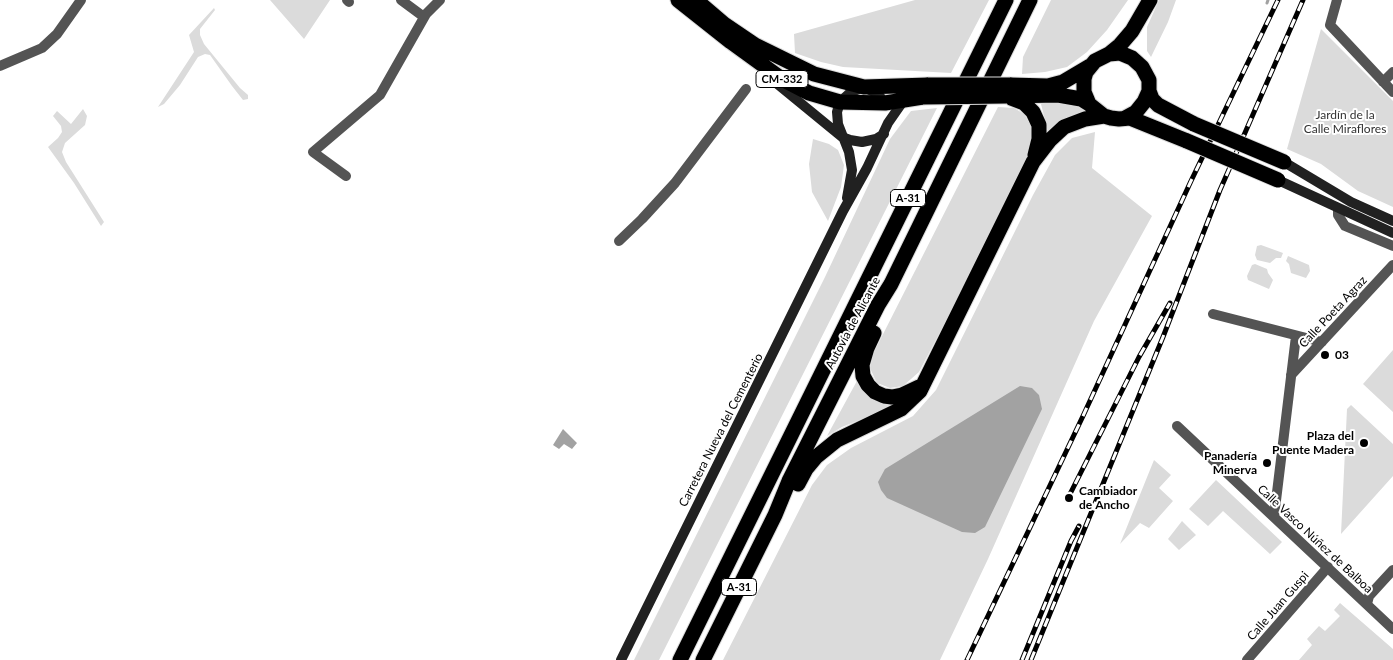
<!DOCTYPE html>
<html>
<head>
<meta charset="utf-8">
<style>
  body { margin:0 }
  canvas { display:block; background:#fff }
</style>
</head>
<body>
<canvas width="1393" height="660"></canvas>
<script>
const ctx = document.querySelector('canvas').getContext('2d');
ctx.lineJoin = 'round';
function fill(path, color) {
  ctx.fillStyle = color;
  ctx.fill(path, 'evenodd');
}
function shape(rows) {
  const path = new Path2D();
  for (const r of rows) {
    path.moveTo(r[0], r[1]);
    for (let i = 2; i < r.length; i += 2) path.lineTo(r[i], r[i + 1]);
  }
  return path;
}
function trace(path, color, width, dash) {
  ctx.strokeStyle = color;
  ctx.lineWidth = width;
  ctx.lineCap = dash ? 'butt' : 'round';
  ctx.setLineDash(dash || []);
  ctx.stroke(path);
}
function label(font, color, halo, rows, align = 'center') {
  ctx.font = font + ' Lato,sans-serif';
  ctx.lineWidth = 4;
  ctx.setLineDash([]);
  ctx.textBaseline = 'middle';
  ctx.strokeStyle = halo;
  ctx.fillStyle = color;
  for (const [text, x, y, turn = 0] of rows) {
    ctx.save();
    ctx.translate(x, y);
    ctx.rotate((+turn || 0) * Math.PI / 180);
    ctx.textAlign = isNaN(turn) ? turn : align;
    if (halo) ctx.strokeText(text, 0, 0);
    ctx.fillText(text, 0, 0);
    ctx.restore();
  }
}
fill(shape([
  [270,0,330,0,304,39],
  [915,0,989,0,951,73,843,67,821,62,795,53,794,34],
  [1051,0,1128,0,1107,30,1087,52,1067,67,1045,72,1022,74,1023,57],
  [1159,0,1176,0,1168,22,1151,57,1147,51,1147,27],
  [214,8,215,10,200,29,200,35,204,44,240,88,248,95,248,99,243,100,232,86,210,55,205,54,198,57,180,85,164,104,158,107,194,52,189,35],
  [1321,29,1393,101,1393,207,1358,191,1321,164,1287,149],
  [1056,100,1081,107,1083,110,1082,113,1060,122,1048,132,1041,104],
  [998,107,1014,108,1024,114,1032,127,1032,146,962,290,919,372,903,386,890,388,877,383,874,377,870,368,874,352],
  [937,108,659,660,634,660,825,277,890,139,911,111],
  [83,109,87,116,85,125,65,143,62,152,66,162,104,222,101,226,74,183,48,147,58,138,62,132,61,126,53,116,57,111,71,124],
  [1095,132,1092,168,1152,216,1094,321,988,559,940,660,723,660,812,485,827,465,851,448,913,416,936,390,1033,195,1055,155,1072,138],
  [813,139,829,144,838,150,844,165,841,187,828,221,812,192,809,164],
  [1261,245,1283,253,1281,258,1276,258,1270,263,1257,260,1255,255,1257,246],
  [1288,256,1309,265,1310,271,1306,278,1291,273,1289,264,1286,261],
  [1255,264,1267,269,1268,273,1273,280,1269,289,1248,280,1247,276,1252,265],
  [1393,350,1393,412,1363,384],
  [858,379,876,401,884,404,896,402,882,411,842,427,827,436],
  [1351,405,1393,444,1393,476,1341,534,1347,409],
  [1154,460,1171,475,1159,488,1173,501,1149,528,1140,523,1120,544],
  [1216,480,1282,542,1270,554,1223,511,1208,526,1189,509],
  [1182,521,1196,535,1179,550,1168,539],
  [1340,603,1393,649,1393,660,1299,660,1312,645,1307,639,1319,626,1325,631,1340,616,1334,610]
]), '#dbdbdb');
fill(shape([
  [1020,386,1032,388,1039,395,1042,409,985,527,975,533,962,532,887,498,881,490,878,482,885,469],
  [563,429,577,443,572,449,564,444,559,449,553,445]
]), '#a2a2a2');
trace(shape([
  [1267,3,1268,0]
]), '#a2a2a2', 3);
const highway = shape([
  [678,0,731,42,782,79,809,93,840,102,885,103,923,97],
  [696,0,724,24,755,45,814,74,864,87,928,85],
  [1109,54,1120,45,1132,31,1150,0],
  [1010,85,1048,86,1063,82,1090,66],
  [1149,91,1152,99,1158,105,1194,124],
  [1007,96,1058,95,1081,99,1089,104],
  [1011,98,1024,103,1033,112,1039,125,1039,139,1035,155],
  [1125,118,1136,112,1144,102,1149,91,1149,80,1142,67,1132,58,1120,53,1109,54,1095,61,1086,72,1084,79,1084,92,1089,104,1104,116,1111,118,1119,119,1130,118,1187,141],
  [874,333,867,348,862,365,863,376,868,385,875,392,884,396,892,397,902,395,919,387],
  [798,484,806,469,816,457,837,440,901,409,920,391,1033,162,1050,140,1064,127,1085,119,1104,116],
  [680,660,1006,0],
  [703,660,775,515,789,481,878,305,891,284,1030,0]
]);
trace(highway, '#dbdbdb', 17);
trace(shape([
  [347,0,349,2],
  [401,0,424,17],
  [1337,0,1330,25,1393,92],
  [0,66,42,48,57,34,81,0],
  [1383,82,1393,72],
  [346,176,313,152,380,95,426,14,440,0],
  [1338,209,1338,215,1345,226,1393,246],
  [619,241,642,219,675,183,746,89],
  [1213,314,1322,342],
  [1291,375,1393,265],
  [1177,426,1393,629],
  [1274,517,1296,336],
  [1367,604,1369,596,1393,570],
  [1247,660,1328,567]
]), '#545454', 10);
trace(shape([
  [770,78,842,137,850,140,862,142,876,139,884,134],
  [1284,162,1351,202,1393,221],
  [1278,180,1393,233],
  [847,198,852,170,849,152,838,124,837,112,840,102,851,92,864,87,878,94,886,105],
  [621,660,843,211,867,168,888,123,904,100]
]), '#212121', 10);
trace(highway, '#000', 15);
const rail = shape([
  [1067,500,1139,357,1170,303],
  [967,660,1083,416,1191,181,1278,0],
  [1022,660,1071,541,1079,526],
  [1031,660,1163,337,1220,190,1303,0]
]);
trace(rail, '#000', 5);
trace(rail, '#fff', 3, [9]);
const highwayBridge = shape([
  [928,85,1010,85],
  [923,97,1007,96],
  [1194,124,1284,162],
  [1187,141,1278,180]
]);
trace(highwayBridge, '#dbdbdb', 17, []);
trace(highwayBridge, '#000', 15);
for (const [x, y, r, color] of [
  [1325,355,5,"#000"],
  [1364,443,5,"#000"],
  [1267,463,5,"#000"],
  [1069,498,5,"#000"]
]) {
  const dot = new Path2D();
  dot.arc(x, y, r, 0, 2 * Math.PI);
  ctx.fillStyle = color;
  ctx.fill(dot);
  trace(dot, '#fff', 2);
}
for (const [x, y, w] of [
  [782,79,52],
  [908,198,35],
  [739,587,35]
]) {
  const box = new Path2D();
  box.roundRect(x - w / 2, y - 8.5, w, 17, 4);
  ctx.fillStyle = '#fff';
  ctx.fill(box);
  trace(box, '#000', 1);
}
label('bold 11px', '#000', null, [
  ["CM-332",782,79],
  ["A-31",908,198],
  ["A-31",739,587]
]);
label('12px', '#323232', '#fff', [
  ["Jardín de la",1345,115],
  ["Calle Miraflores",1345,129]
]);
label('12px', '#000', '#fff', [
  ["Calle Poeta Agraz",1333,312,-47],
  ["Autovía de Alicante",853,323,-62],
  ["Carretera Nueva del Cementerio",721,430,-63],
  ["Calle Vasco Núñez de Balboa",1315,539,43],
  ["Calle Juan Guspi",1278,606,-49]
]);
label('bold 12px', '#000', '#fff', [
  ["03",1335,355],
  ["Plaza del",1354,436,"right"],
  ["Puente Madera",1354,450,"right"],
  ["Panadería",1257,456,"right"],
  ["Minerva",1257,470,"right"],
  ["Cambiador",1079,491],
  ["de Ancho",1079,505]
], 'left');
</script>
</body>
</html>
